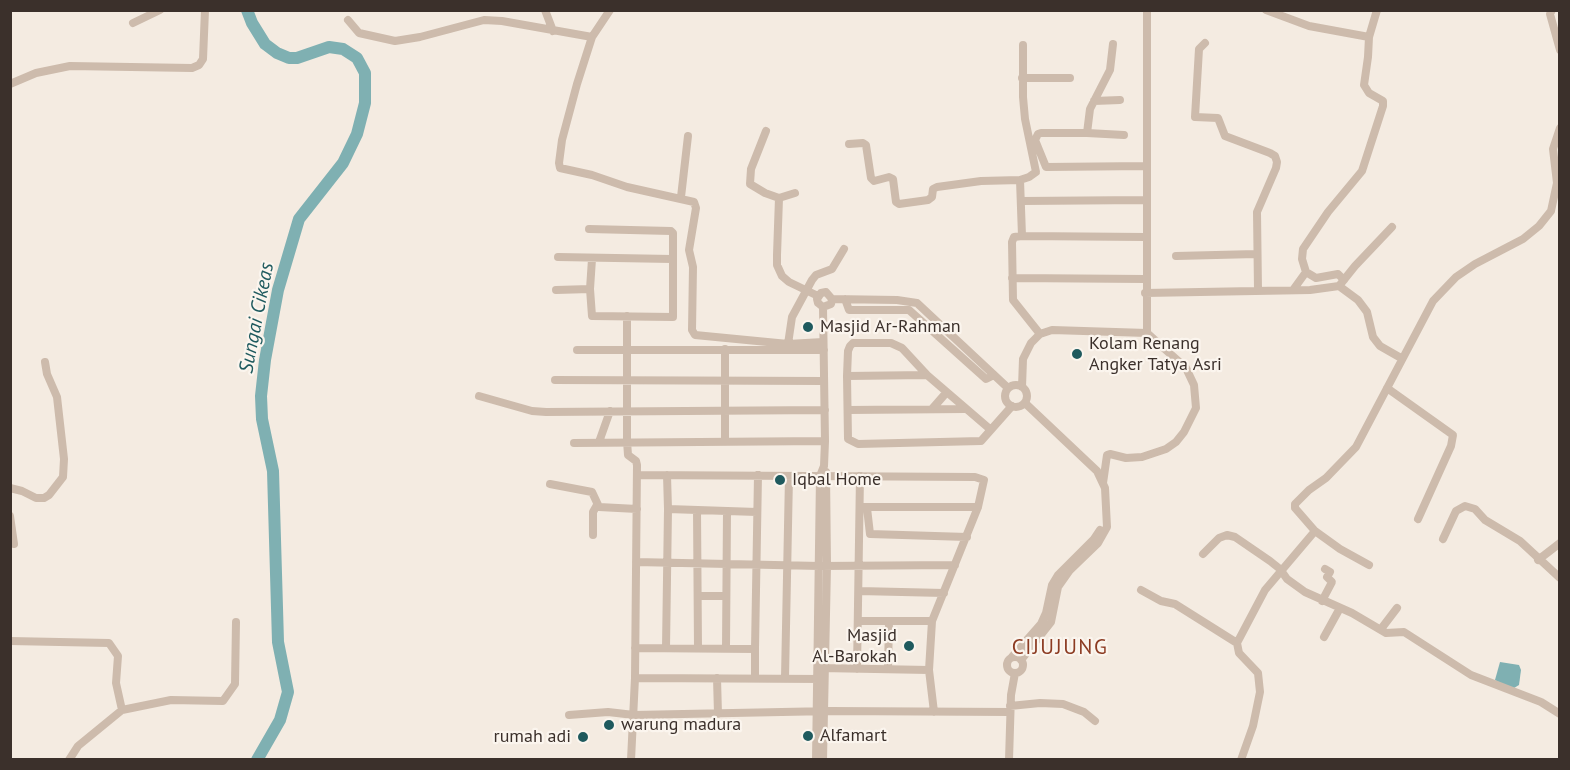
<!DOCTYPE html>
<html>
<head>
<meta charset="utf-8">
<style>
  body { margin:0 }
  #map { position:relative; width:1570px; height:770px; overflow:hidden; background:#f4ebe1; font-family:"PT Sans",sans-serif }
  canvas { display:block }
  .frame { position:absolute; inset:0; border:12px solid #3b302b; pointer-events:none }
</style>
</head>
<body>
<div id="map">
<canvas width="1570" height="770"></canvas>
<div class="frame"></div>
</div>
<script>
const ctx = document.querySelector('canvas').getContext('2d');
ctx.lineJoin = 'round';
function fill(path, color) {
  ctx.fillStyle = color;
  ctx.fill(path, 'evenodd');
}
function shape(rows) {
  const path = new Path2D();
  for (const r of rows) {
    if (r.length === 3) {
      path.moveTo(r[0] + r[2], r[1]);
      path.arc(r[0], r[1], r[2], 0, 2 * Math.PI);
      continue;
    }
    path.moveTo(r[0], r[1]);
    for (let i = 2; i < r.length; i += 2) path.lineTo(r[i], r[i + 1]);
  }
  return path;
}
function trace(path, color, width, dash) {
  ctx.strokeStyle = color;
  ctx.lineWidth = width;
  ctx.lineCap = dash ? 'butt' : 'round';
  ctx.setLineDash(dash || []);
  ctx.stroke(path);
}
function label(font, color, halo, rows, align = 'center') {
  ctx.font = font + ' "PT Sans",sans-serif';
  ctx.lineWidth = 4.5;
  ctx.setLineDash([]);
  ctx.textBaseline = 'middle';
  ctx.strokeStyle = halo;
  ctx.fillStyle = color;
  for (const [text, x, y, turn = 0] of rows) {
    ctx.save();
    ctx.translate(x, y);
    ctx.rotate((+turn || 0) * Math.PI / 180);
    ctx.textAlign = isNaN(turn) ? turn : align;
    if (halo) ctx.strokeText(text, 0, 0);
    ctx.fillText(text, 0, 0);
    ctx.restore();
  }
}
fill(shape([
  [1500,662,1519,665,1521,670,1519,685,1514,688,1502,684,1495,680]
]), '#7fb0b2');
trace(shape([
  [247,10,252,23,265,44,277,53,289,58,297,58,329,47,343,49,357,58,365,73,365,103,357,134,343,163,299,219,278,290,265,360,261,396,262,419,273,471,278,642,288,692,280,720,257,760]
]), '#7fb0b2', 12);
trace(shape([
  [545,10,553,31],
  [610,10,592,37,577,84,562,140,559,163,560,168,592,175,627,187,694,202,696,208,689,250,693,267,692,330,695,335,788,344,823,342],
  [1266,10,1309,26,1369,37],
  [1552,10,1550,14,1560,50],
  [348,20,359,33,395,41,420,37,484,20,502,21,592,37],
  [133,23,160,10],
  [1205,43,1199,49,1195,117,1218,118,1225,136,1270,153,1275,156,1277,162,1276,168,1257,212,1258,290],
  [1113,44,1110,70,1090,109,1087,133,1041,133,1038,134,1035,140,1046,167,1146,166],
  [1023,45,1023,97,1025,119,1036,172,1029,177,1020,180,1022,236,1014,237,1012,242,1013,300,1040,334],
  [1022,78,1070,78],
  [10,84,36,73,70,66,192,68,199,65,203,59,205,10],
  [1094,101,1120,100],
  [766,131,751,169,750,184,765,193,779,198,777,255,777,265,782,276,789,282,818,296],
  [1087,133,1124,135],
  [849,144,863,143,866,145,871,178,874,181,889,177,893,179,896,202,899,204,928,200,932,197,933,189,937,187,981,181,1020,180],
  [681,197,688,136],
  [779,198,795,193],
  [1022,201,1145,200],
  [589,229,671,231,673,233,673,317,592,316,590,289,592,259],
  [1022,236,1145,237],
  [1176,256,1256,254],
  [558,257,672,259],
  [1306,272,1302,259,1303,249,1328,212,1362,171,1383,106,1383,101,1369,93,1364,85,1368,57,1369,37,1377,10],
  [1012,278,1145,279],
  [1339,286,1358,300,1367,312,1373,337,1380,346,1401,358],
  [556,290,590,289],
  [1293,290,1306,272,1316,278,1338,274,1344,280],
  [1145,293,1310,290,1339,286,1355,266,1392,227],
  [832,299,897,300,917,303,1008,388],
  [845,299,849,310,909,310,986,379,994,375],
  [627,316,627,441,628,455,636,461,637,465,635,678,631,760],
  [788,344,792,317,812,280,816,275,832,269,844,249],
  [577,350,824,350],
  [927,375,902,348,891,343,853,343,850,346,848,351,847,376,848,439,858,444,981,441,1012,406],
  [847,376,927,375,991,430],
  [555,380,824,381],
  [1016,396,11],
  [1022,387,1023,359,1031,343,1040,334,1052,330,1147,333,1147,10],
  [1387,388,1453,435,1451,446,1418,519],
  [479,396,532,411,546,412,825,410],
  [932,409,946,393],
  [848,410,965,409],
  [725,441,725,349],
  [599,442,610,411],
  [574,443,825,441],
  [637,475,975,477,984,480,978,507,932,621,929,670,934,712],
  [667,475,668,509],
  [1103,483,1107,455,1110,454,1126,458,1142,457,1166,449,1176,442,1184,432,1196,408,1194,385,1186,368,1147,333],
  [550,484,592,492,599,507,637,509],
  [10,488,22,491,36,498,44,498,49,495,63,477,64,459,57,397,47,374,45,362],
  [864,507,978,507],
  [867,508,870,534,967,537],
  [697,510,698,648],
  [10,516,14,544],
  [1315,531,1340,549,1369,565],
  [593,535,593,512,597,505],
  [1443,539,1456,511,1465,506,1475,509,1485,520,1520,541,1560,578],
  [1203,554,1219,538,1227,535,1235,537,1270,561,1280,569,1287,579,1305,592,1352,613,1386,633,1404,632,1471,675,1541,702,1560,714],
  [1538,560,1560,543],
  [636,562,820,566,955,565],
  [1141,590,1161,601,1175,604,1237,643],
  [859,591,944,593],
  [698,596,726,596],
  [1322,601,1332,582,1327,577,1330,572,1325,569],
  [858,621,932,621],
  [1381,629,1397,608],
  [1324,637,1340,608],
  [10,641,109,643,118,656,116,683,122,710,171,700,223,701,235,684,236,622],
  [635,648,755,649,758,475],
  [666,648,668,509,757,512],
  [726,648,727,511],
  [1015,665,8],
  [1012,657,1041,624,1046,613,1052,585,1058,575,1094,539,1100,530],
  [1021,660,1051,622,1058,587,1070,570,1098,543,1107,527,1105,488,1097,471,1025,403],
  [821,668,929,670],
  [857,669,860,476],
  [888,669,889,621],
  [635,678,823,679],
  [717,678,718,714],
  [755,678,755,649],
  [785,678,789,476],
  [1010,706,1040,703,1063,704,1084,712,1095,721],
  [569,715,608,712,634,715,831,711,1010,712],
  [69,760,78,746,122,710],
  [816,760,820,476,824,466,825,441,823,307,818,303,817,299,821,293,826,292,832,299,831,304,823,307],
  [823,760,827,566,826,472],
  [1009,760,1011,695,1015,673],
  [1241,760,1253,726,1260,692,1258,673,1239,653,1237,643,1265,590,1315,531,1295,508,1295,504,1309,490,1326,478,1356,447,1433,301,1456,277,1475,264,1523,239,1539,226,1551,211,1557,183,1553,149,1560,128]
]), '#cdbbac', 8);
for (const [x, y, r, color] of [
  [808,327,6,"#1f5a5e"],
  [1077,354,6,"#1f5a5e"],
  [780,480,6,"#1f5a5e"],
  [909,646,6,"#1f5a5e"],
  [609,725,6,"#1f5a5e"],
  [808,736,6,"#1f5a5e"],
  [583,737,6,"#1f5a5e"]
]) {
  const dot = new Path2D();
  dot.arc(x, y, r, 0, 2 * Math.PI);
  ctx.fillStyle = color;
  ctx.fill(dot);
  trace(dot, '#fbf5ee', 2);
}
label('18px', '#3b302b', '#fbf5ee', [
  ["Masjid Ar-Rahman",820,327],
  ["Kolam Renang",1089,344],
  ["Angker Tatya Asri",1089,365],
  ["Iqbal Home",792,480],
  ["Masjid",897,636,"right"],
  ["Al-Barokah",897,657,"right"],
  ["warung madura",621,725],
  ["Alfamart",820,736],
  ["rumah adi",571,737,"right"]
], 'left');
label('italic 20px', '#1f5a5e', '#fbf5ee', [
  ["Sungai Cikeas",257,318,-79]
]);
ctx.letterSpacing = '1.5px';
label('21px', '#8c3b22', '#fbf5ee', [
  ["CIJUJUNG",1060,648]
]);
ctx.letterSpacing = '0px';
</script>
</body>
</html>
